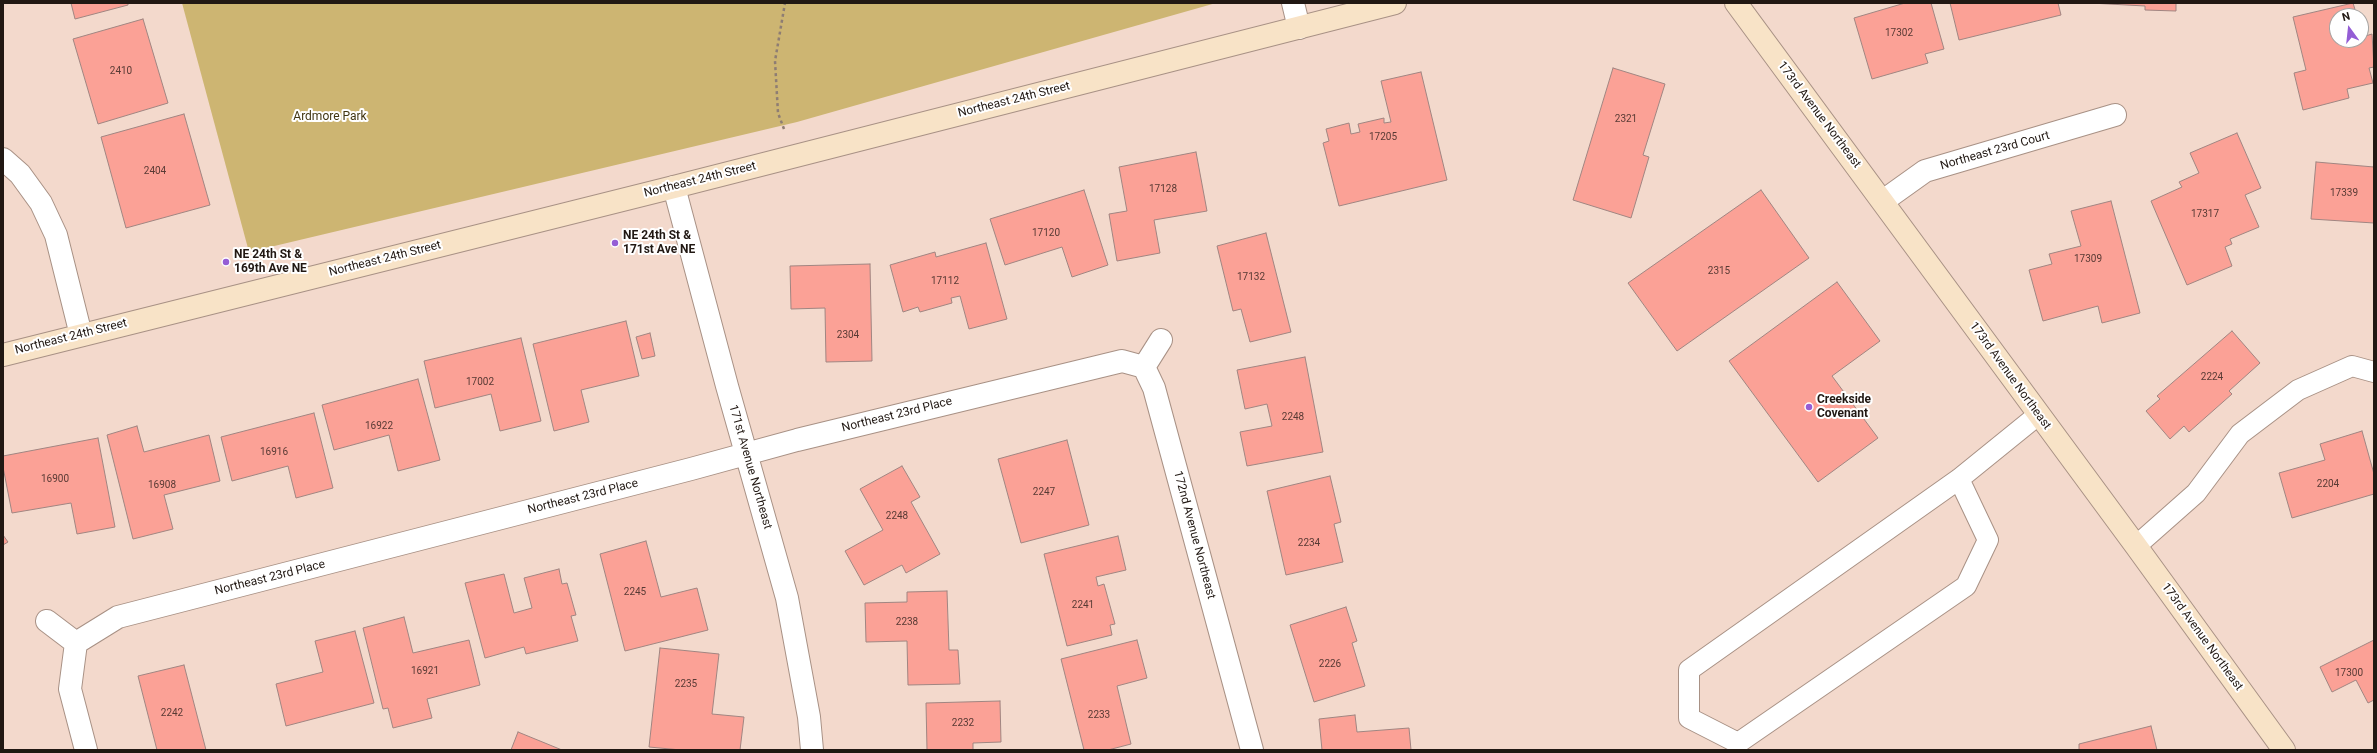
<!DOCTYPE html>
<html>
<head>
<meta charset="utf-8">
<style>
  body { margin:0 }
  #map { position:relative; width:2377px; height:753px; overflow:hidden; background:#f3d9cc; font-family:Roboto,sans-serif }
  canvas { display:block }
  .frame { position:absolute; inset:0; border:4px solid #211813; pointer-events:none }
  .north { position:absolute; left:2329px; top:8px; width:40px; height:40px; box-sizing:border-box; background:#fff; border:1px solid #a6a3a1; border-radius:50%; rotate:345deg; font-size:11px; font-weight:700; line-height:16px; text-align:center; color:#211813 }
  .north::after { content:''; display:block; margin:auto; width:14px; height:18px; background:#945dd5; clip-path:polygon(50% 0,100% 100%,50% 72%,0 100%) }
</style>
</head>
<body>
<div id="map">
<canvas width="2377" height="753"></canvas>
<div class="frame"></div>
<div class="north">N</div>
</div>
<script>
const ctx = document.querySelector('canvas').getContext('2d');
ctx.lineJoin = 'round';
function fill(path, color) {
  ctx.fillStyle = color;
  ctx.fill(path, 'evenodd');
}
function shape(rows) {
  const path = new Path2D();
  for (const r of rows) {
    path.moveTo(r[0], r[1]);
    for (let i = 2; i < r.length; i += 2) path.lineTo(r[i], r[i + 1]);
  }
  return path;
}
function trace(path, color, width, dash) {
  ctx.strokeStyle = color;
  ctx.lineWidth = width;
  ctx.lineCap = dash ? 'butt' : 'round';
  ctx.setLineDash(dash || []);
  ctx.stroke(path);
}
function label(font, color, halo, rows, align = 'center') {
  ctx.font = font + ' Roboto,sans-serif';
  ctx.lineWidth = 4;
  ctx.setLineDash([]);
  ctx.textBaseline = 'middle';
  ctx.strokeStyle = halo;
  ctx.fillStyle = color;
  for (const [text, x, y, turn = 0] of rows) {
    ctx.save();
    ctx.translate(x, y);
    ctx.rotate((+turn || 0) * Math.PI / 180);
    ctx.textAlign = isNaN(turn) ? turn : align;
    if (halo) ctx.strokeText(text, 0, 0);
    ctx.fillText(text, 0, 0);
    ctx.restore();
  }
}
fill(shape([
  [182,3,1216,3,797,122,249,252]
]), '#cdb572');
const building = shape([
  [71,3,128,3,128,5,75,19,71,3],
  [1905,3,1931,3,1944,49,1925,54,1928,63,1872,79,1854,18,1905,3],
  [1950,3,2058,3,2061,15,1959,40,1950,3],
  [2090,3,2176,3,2176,11,2145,10,2145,6,2090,3],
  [2353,3,2357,16,2337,16,2337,40,2361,40,2361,33,2362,37,2372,34,2374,67,2369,68,2373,83,2347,89,2349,98,2303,110,2294,73,2306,70,2293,17,2353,3],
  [143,19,168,103,98,124,73,39,143,19],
  [1613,68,1665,84,1643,155,1649,157,1631,218,1573,200,1613,68],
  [1421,72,1447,180,1339,206,1323,143,1329,141,1326,129,1349,123,1351,134,1360,132,1358,124,1384,118,1384,123,1391,122,1381,81,1421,72],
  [184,114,210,205,126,228,101,137,184,114],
  [2237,133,2261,188,2245,195,2259,227,2230,239,2232,244,2225,247,2232,266,2187,285,2151,201,2182,187,2179,182,2199,173,2190,153,2237,133],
  [1196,152,1207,211,1154,220,1160,253,1117,261,1109,214,1127,211,1119,167,1196,152],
  [2316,162,2374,167,2374,223,2311,219,2316,162],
  [1084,190,1108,265,1072,277,1062,247,1005,265,990,219,1084,190],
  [1761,190,1809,258,1677,351,1628,283,1761,190],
  [2111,201,2140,313,2102,323,2098,306,2043,321,2029,270,2052,264,2049,254,2081,246,2071,211,2111,201],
  [1266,233,1291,332,1250,342,1241,309,1233,311,1217,246,1266,233],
  [986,243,1007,319,969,329,960,296,951,298,952,303,920,312,918,307,903,312,890,265,935,252,936,257,986,243],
  [870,264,872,361,826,362,825,308,791,309,790,266,870,264],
  [1837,282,1880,341,1832,376,1878,438,1818,482,1729,361,1837,282],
  [626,321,639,376,581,390,589,422,554,431,533,344,626,321],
  [2232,331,2260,363,2229,391,2232,394,2189,432,2184,426,2170,439,2146,411,2160,399,2157,396,2232,331],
  [650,333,655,356,642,359,636,337,650,333],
  [521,338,541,421,500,431,491,394,435,408,424,361,521,338],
  [1305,357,1323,452,1247,466,1240,432,1272,426,1267,404,1245,409,1237,370,1305,357],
  [418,379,440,460,398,471,389,435,334,450,322,405,418,379],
  [314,413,333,488,296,498,288,466,232,481,221,437,314,413],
  [137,426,144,452,209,435,220,481,164,495,173,529,133,539,107,435,137,426],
  [2362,431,2374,474,2374,494,2292,518,2279,473,2325,460,2320,444,2362,431],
  [98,438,115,527,77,534,71,503,12,513,3,467,3,456,98,438],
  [1067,440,1089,525,1021,543,998,459,1067,440],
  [902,466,920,497,911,502,940,554,906,573,902,565,864,585,845,551,883,530,860,489,902,466],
  [1330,476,1341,522,1334,524,1343,562,1286,575,1267,491,1330,476],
  [3,535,8,542,3,545,3,535],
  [1118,536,1126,570,1096,577,1098,586,1104,584,1115,624,1110,625,1112,635,1067,646,1044,554,1118,536],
  [646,541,661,597,697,588,708,630,625,651,600,554,646,541],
  [559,569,562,584,567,583,576,615,571,616,578,641,526,654,524,647,485,658,465,583,504,574,514,613,532,608,524,578,559,569],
  [947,591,949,650,958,650,960,684,908,685,907,641,866,642,865,603,907,602,907,592,947,591],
  [1346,607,1357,641,1352,643,1365,686,1314,702,1290,625,1346,607],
  [404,617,413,653,469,640,480,685,427,699,432,718,393,728,388,708,383,709,363,628,404,617],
  [355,631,374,703,286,726,276,684,323,672,315,641,355,631],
  [1137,640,1147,678,1117,686,1131,744,1108,750,1084,750,1061,659,1137,640],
  [2374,640,2374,700,2368,703,2356,680,2332,692,2320,667,2374,640],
  [660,648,719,654,712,714,744,717,740,750,681,750,649,747,660,648],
  [184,665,206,750,157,750,138,676,184,665],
  [1000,701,1001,742,973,743,973,750,927,750,926,703,1000,701],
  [1355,715,1357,732,1409,728,1411,750,1322,750,1319,719,1355,715],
  [2151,726,2157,750,2079,750,2079,744,2151,726],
  [518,732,562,750,511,750,518,732]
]);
fill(building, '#fba196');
trace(building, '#a08581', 1);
const lane = shape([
  [1959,479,1988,540,1966,586,1738,743,1689,718,1689,670,1959,479,2038,415],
  [2136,546,2196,493,2240,434,2298,390,2352,366,2374,372]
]);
const street = shape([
  [1293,3,1299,28],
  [3,159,20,174,41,203,56,235,81,335],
  [674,187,727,386,787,598,809,717,812,750],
  [1883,201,1925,171,2115,115],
  [1144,367,1161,340],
  [47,621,76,643],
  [76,643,118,617,691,469,797,440,1122,361,1144,367,1154,388,1252,750],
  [76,643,70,689,86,750]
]);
const secondary = shape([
  [1736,3,2136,546,2284,750],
  [3,355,674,187,1395,3]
]);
trace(lane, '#a89185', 22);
trace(street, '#a89185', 24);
trace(secondary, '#a89185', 24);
trace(shape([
  [784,129,778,113,775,61,785,3]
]), '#8e7d73', 2.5, [3, 3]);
trace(lane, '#fff', 20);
trace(street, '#fff', 22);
trace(secondary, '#f8e3c7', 22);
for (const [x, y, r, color] of [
  [615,243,4,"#945dd5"],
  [226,262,4,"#945dd5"],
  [1809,407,4,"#945dd5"]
]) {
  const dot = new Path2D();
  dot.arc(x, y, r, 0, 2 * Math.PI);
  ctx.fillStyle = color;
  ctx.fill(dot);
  trace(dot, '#fff', 1.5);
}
label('10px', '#583a34', null, [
  ["17302",1899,33],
  ["2410",121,71],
  ["2321",1626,119],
  ["17205",1383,137],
  ["2404",155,171],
  ["17128",1163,189],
  ["17339",2344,193],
  ["17317",2205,214],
  ["17120",1046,233],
  ["17309",2088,259],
  ["2315",1719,271],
  ["17132",1251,277],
  ["17112",945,281],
  ["2304",848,335],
  ["2224",2212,377],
  ["17002",480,382],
  ["2248",1293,417],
  ["16922",379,426],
  ["16916",274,452],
  ["16900",55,479],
  ["2204",2328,484],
  ["16908",162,485],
  ["2247",1044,492],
  ["2248",897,516],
  ["2234",1309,543],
  ["2245",635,592],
  ["2241",1083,605],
  ["2238",907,622],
  ["2226",1330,664],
  ["16921",425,671],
  ["17300",2349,673],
  ["2235",686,684],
  ["2242",172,713],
  ["2233",1099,715],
  ["2232",963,723]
]);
label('12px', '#211813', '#fff', [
  ["Northeast 24th Street",1014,100,-14],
  ["173rd Avenue Northeast",1819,115,53],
  ["Northeast 23rd Court",1995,151,-16],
  ["Northeast 24th Street",700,180,-14],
  ["Northeast 24th Street",385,259,-14],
  ["Northeast 24th Street",71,337,-14],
  ["173rd Avenue Northeast",2010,376,54],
  ["Northeast 23rd Place",897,415,-14],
  ["171st Avenue Northeast",750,467,74],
  ["Northeast 23rd Place",583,497,-14],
  ["172nd Avenue Northeast",1194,535,75],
  ["Northeast 23rd Place",270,578,-14],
  ["173rd Avenue Northeast",2202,637,54]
]);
label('12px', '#413511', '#fff', [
  ["Ardmore Park",330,117]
]);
label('bold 12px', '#211813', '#fff', [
  ["NE 24th St &",623,236],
  ["171st Ave NE",623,250],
  ["NE 24th St &",234,255],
  ["169th Ave NE",234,269],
  ["Creekside",1817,400],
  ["Covenant",1817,414]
], 'left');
</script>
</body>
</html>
